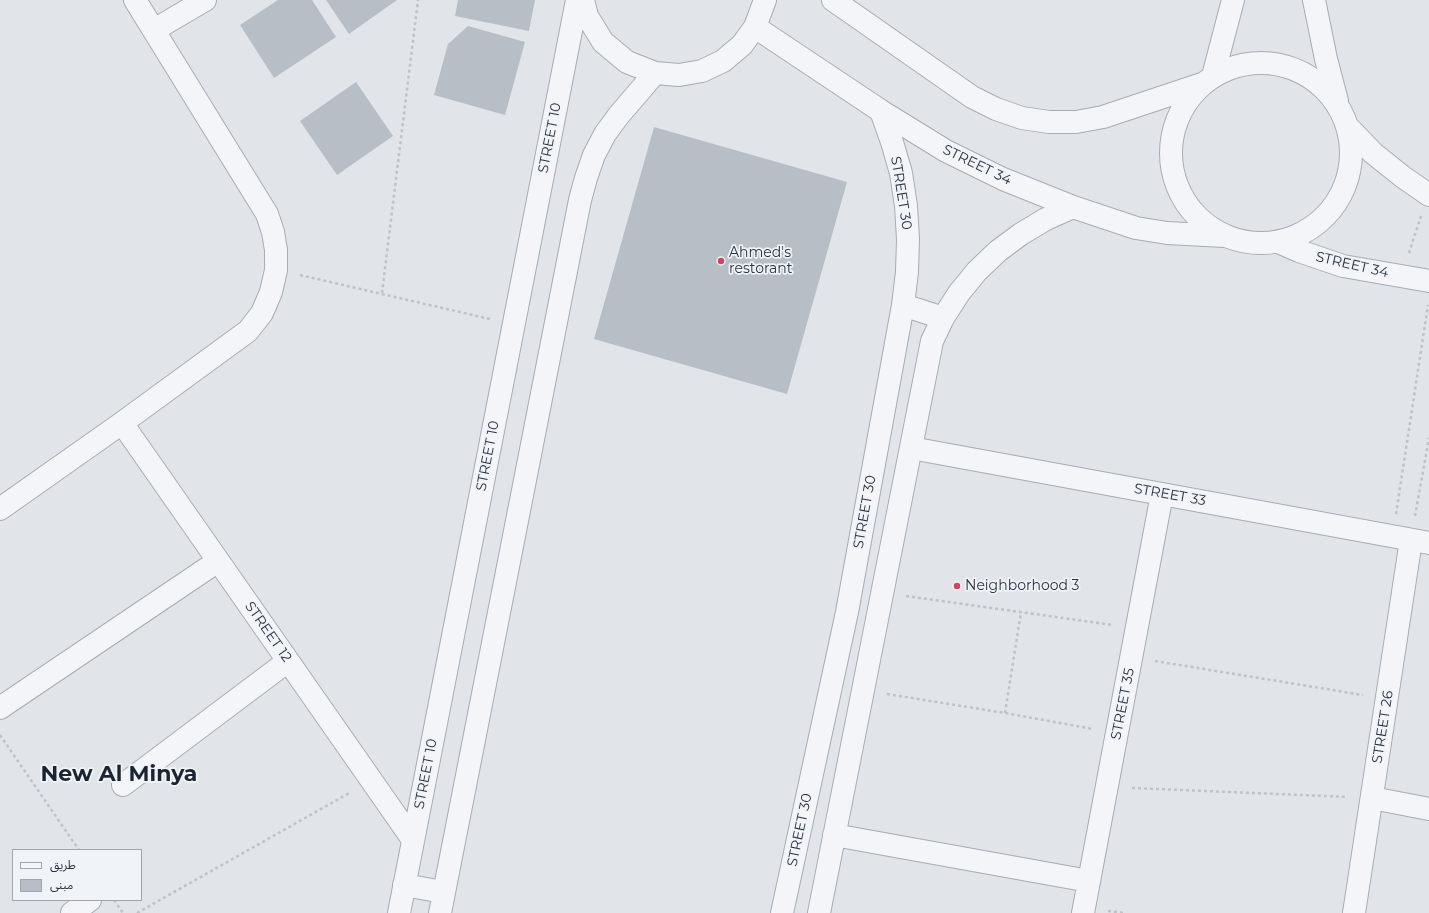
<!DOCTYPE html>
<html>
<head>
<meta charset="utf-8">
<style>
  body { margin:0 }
  #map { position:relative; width:1429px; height:913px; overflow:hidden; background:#e1e5ea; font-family:Montserrat,"Noto Sans Arabic",sans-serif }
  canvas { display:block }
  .legend { position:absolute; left:12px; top:849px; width:130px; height:52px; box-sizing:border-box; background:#f0f3f7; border:1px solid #a0a6ae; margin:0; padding:5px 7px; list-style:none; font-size:12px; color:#293341 }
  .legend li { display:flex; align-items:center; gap:8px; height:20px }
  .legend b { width:20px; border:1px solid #a0a6ae }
</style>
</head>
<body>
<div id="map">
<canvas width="1429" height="913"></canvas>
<ul class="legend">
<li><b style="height:5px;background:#f4f5f8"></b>طريق</li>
<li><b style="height:11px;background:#b8bec6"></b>مبنى</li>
</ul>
</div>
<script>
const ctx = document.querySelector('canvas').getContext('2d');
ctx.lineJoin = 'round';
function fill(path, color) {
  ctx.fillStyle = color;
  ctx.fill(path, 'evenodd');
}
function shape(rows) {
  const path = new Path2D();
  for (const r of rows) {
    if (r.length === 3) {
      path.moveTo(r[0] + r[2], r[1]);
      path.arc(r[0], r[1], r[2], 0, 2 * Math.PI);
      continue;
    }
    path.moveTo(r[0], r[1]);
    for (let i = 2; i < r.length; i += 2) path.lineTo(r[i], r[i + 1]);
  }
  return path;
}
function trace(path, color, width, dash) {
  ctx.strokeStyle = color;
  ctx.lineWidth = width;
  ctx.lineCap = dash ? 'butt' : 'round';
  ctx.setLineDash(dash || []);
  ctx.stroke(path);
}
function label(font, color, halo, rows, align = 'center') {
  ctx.font = font + ' Montserrat,sans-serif';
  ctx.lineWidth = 3.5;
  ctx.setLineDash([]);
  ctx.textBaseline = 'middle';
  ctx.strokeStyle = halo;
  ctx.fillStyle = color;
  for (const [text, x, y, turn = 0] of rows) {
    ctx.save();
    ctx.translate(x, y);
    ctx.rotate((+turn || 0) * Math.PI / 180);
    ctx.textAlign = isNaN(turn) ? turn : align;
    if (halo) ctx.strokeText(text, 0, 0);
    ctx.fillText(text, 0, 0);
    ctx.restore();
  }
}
fill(shape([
  [278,0,312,0,336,37,274,78,240,25],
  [326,0,397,0,349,34],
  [458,0,535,0,529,31,455,16],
  [468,26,525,42,505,115,434,95,448,44],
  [356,82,393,136,337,175,300,121],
  [654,127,847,182,787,394,594,339]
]), '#b8bec6');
const minor = shape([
  [583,0,587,16,603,42,627,62,655,73,679,75,702,71,723,61,742,45,755,27,765,0],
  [833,0,972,97,996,109,1022,118,1049,122,1076,122,1103,117,1202,84],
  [1314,0,1326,59,1337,101],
  [755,27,881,111,946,151,1003,179,1073,207,1136,228,1167,233,1225,236],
  [154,30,205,0],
  [1261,153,90],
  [1213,76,1233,0],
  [1347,126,1373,153,1403,177,1429,195],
  [1278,242,1299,251,1343,266,1429,281],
  [903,305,943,318],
  [122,423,413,840],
  [911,448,1429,543],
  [0,509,122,423,248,331,262,313,271,292,276,270,276,250,273,232,267,214,135,0],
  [0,708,218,561],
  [123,785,288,661],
  [1372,798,1429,809],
  [834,835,1089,881],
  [404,885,443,892],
  [72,913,90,900],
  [399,913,577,0],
  [440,913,580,200,586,178,594,155,605,134,619,115,655,73],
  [782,913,847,612,903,305,907,272,908,239,906,206,901,173,892,142,881,111],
  [819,913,932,341,943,318,959,293,977,271,998,251,1021,234,1046,219,1073,207],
  [1083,913,1162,494],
  [1354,913,1411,540]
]);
trace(minor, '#a6acb4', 24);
trace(shape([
  [1409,253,1421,216],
  [300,275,490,319],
  [382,293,418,0],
  [1396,514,1428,305],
  [1415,516,1429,438],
  [906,596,1113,625],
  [1155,661,1363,695],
  [887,694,1005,713,1093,729],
  [1005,713,1021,612],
  [0,735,79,850],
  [1132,788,1348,797],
  [114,900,123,913],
  [1108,911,1126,913],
  [137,913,351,792]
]), '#bfc3c8', 2.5, [3, 3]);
trace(minor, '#f4f5f8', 22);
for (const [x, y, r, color] of [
  [721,261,4,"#ce4660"],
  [957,586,4,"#ce4660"]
]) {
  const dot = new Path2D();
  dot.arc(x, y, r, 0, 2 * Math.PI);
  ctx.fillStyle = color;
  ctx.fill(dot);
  trace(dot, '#f0f3f7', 1.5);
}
label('14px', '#293341', '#f0f3f7', [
  ["STREET 10",550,138,-79],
  ["STREET 34",977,165,26],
  ["STREET 30",901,193,81],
  ["STREET 34",1352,265,13],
  ["STREET 10",488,456,-79],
  ["STREET 33",1170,495,10],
  ["STREET 30",865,512,-80],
  ["STREET 12",268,632,55],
  ["STREET 35",1123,704,-79],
  ["STREET 26",1383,727,-81],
  ["STREET 10",426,774,-79],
  ["STREET 30",800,830,-78]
]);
label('14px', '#293341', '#f0f3f7', [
  ["Ahmed's",729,253],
  ["restorant",729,269],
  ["Neighborhood 3",965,586]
], 'left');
label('bold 22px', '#1b2432', '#f0f3f7', [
  ["New Al Minya",119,775]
]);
</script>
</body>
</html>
